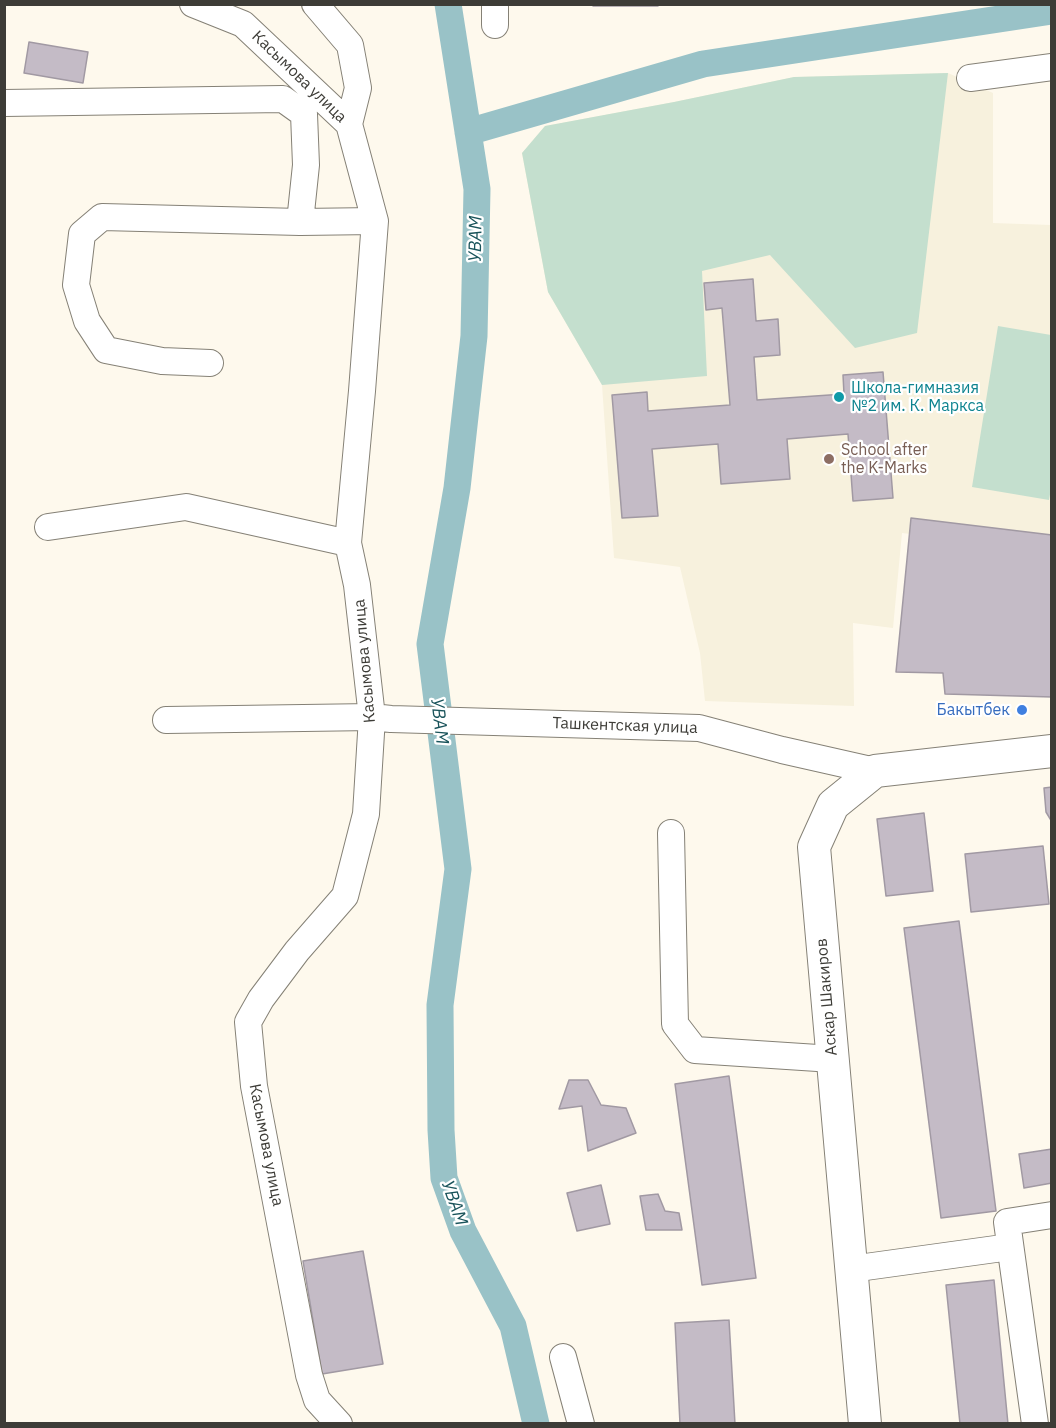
<!DOCTYPE html>
<html>
<head>
<meta charset="utf-8">
<style>
  body { margin:0 }
  #map { position:relative; width:1056px; height:1428px; overflow:hidden; background:#fef9ed; font-family:"IBM Plex Sans",sans-serif }
  canvas { display:block }
  .frame { position:absolute; inset:0; border:6px solid #3d3c37; pointer-events:none }
</style>
</head>
<body>
<div id="map">
<canvas width="1056" height="1428"></canvas>
<div class="frame"></div>
</div>
<script>
const ctx = document.querySelector('canvas').getContext('2d');
ctx.lineJoin = 'round';
function fill(path, color) {
  ctx.fillStyle = color;
  ctx.fill(path, 'evenodd');
}
function shape(rows) {
  const path = new Path2D();
  for (const r of rows) {
    path.moveTo(r[0], r[1]);
    for (let i = 2; i < r.length; i += 2) path.lineTo(r[i], r[i + 1]);
  }
  return path;
}
function trace(path, color, width, dash) {
  ctx.strokeStyle = color;
  ctx.lineWidth = width;
  ctx.lineCap = dash ? 'butt' : 'round';
  ctx.setLineDash(dash || []);
  ctx.stroke(path);
}
function label(font, color, halo, rows, align = 'center') {
  ctx.font = font + ' "IBM Plex Sans",sans-serif';
  ctx.lineWidth = 4.5;
  ctx.setLineDash([]);
  ctx.textBaseline = 'middle';
  ctx.strokeStyle = halo;
  ctx.fillStyle = color;
  for (const [text, x, y, turn = 0] of rows) {
    ctx.save();
    ctx.translate(x, y);
    ctx.rotate((+turn || 0) * Math.PI / 180);
    ctx.textAlign = isNaN(turn) ? turn : align;
    if (halo) ctx.strokeText(text, 0, 0);
    ctx.fillText(text, 0, 0);
    ctx.restore();
  }
}
fill(shape([
  [948,73,993,93,993,223,1051,225,1051,550,902,533,893,628,853,623,854,706,705,701,700,653,680,567,614,558,602,385,548,292,522,153,545,126,674,102,794,77]
]), '#f7f1dd');
fill(shape([
  [948,73,917,333,855,348,770,255,702,271,707,376,602,385,548,292,522,153,545,126,674,102,794,77],
  [998,326,1051,335,1052,483,1049,500,972,487]
]), '#c4dfce');
trace(shape([
  [448,4,477,189,474,336,457,488,430,644,458,869,440,1005,441,1130,444,1178,463,1231,513,1326,536,1424],
  [468,132,703,64,1052,11]
]), '#99c2c7', 27);
const building = shape([
  [593,4,658,4,658,6,593,6,593,4],
  [29,42,88,52,83,83,24,73,29,42],
  [753,279,756,321,778,319,780,355,754,357,757,400,844,394,843,375,883,372,893,498,853,501,848,434,787,439,790,479,721,484,718,444,652,449,658,516,622,518,612,395,647,392,648,411,730,405,722,308,706,310,704,283,753,279],
  [911,518,1052,535,1052,697,945,694,943,673,896,672,911,518],
  [1052,787,1052,822,1046,812,1044,788,1052,787],
  [924,813,933,891,886,896,877,819,924,813],
  [1043,846,1049,904,971,912,965,854,1043,846],
  [959,921,996,1211,941,1218,904,928,959,921],
  [729,1076,756,1278,702,1285,675,1084,729,1076],
  [569,1080,588,1080,601,1105,626,1108,636,1133,588,1151,582,1106,559,1109,569,1080],
  [1052,1149,1052,1183,1024,1188,1019,1154,1052,1149],
  [601,1185,610,1224,577,1231,567,1193,601,1185],
  [658,1194,665,1211,679,1213,682,1230,646,1230,640,1196,658,1194],
  [363,1251,383,1364,322,1374,303,1261,363,1251],
  [994,1280,1008,1424,960,1424,946,1285,994,1280],
  [729,1320,735,1424,680,1424,675,1323,729,1320]
]);
fill(building, '#c4bbc6');
trace(building, '#a199a3', 1.5);
const minor = shape([
  [193,4,243,24,349,124,375,221,362,391,348,543,357,585,372,717,366,814,345,896,297,951,261,999,248,1022,254,1086,309,1375,317,1400,339,1424],
  [315,4,350,45,358,88,349,124],
  [495,25,495,4],
  [970,78,1052,67],
  [4,103,283,99,304,114,306,165,300,222],
  [210,363,162,361,106,350,87,321,76,285,82,234,102,217,300,222,375,221],
  [48,527,186,507,348,543],
  [166,720,372,717,391,719,699,728,782,750,875,771],
  [671,833,675,1024,695,1050,833,1059],
  [851,1269,1010,1247],
  [563,1357,581,1424],
  [1035,1424,1007,1222,1052,1215]
]);
const major = shape([
  [865,1424,814,847,833,805,875,771,1052,751]
]);
trace(minor, '#858176', 28);
trace(major, '#858176', 34);
trace(minor, '#fff', 26);
trace(major, '#fff', 32);
for (const [x, y, r, color] of [
  [839,397,6,"#0f9aa8"],
  [829,459,6,"#8d6e63"],
  [1022,710,6,"#3f7fe0"]
]) {
  const dot = new Path2D();
  dot.arc(x, y, r, 0, 2 * Math.PI);
  ctx.fillStyle = color;
  ctx.fill(dot);
  trace(dot, '#fff', 2);
}
label('16px', '#3d3c37', '#fff', [
  ["Касымова улица",299,77,44],
  ["Касымова улица",365,661,-95],
  ["Ташкентская улица",625,726,2],
  ["Аскар Шакиров",827,997,-95],
  ["Касымова улица",266,1145,79]
]);
label('16px', '#0d838f', '#fff', [
  ["Школа-гимназия",851,388],
  ["№2 им. К. Маркса",851,406]
], 'left');
label('16px', '#785e54', '#fff', [
  ["School after",841,450],
  ["the K-Marks",841,468]
], 'left');
label('16px', '#366cbe', '#fff', [
  ["Бакытбек",1010,710]
], 'right');
label('italic 18px', '#19535a', '#fff', [
  ["УВАМ",476,239,-89],
  ["УВАМ",439,721,83],
  ["УВАМ",454,1203,71]
]);
</script>
</body>
</html>
